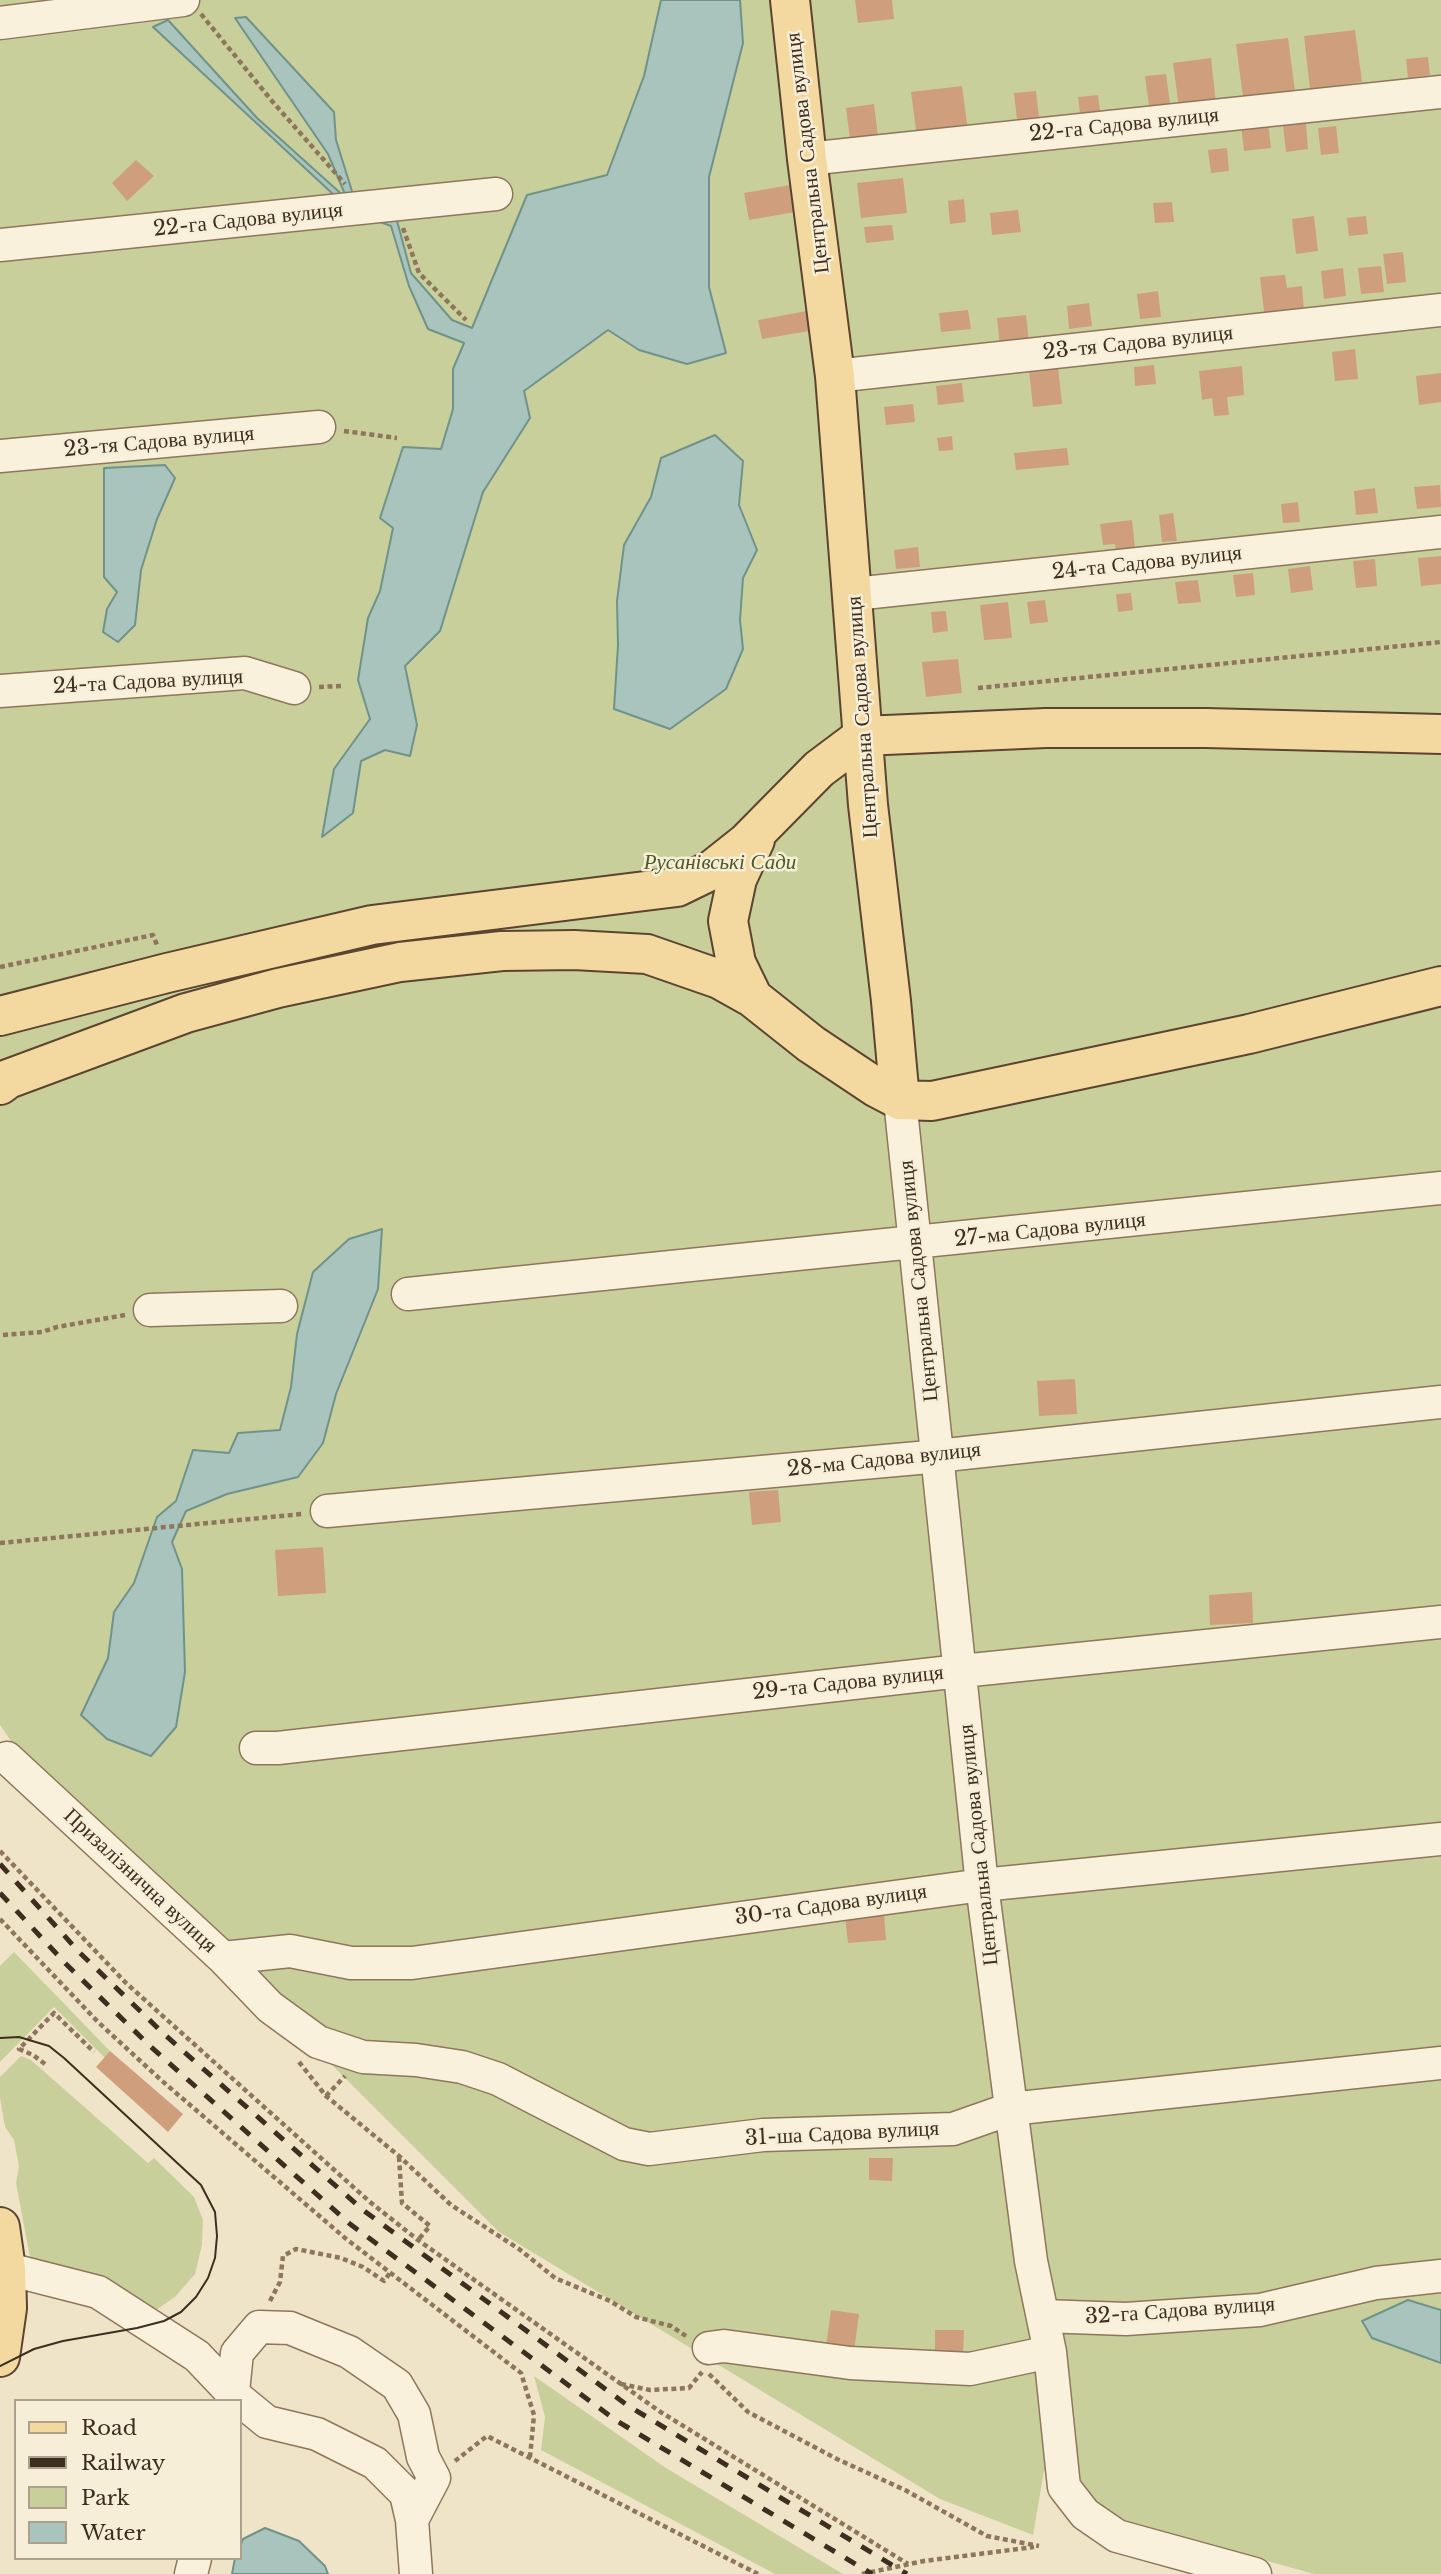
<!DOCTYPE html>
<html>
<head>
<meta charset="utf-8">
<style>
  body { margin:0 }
  #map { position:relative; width:1441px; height:2574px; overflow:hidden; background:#f0e4c8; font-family:"Libre Baskerville",serif }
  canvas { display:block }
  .legend { position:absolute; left:14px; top:2399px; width:228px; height:161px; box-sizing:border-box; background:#f7eed8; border:2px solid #ada18e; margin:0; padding:9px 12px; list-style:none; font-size:21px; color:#3d2e20 }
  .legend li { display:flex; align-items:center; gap:14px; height:35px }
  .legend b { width:35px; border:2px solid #ada18e }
</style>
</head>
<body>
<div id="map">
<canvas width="1441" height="2574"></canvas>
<ul class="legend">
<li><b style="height:9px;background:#f3d9a0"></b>Road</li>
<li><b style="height:9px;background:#3d2e20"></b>Railway</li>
<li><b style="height:19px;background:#c9cf9b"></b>Park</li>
<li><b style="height:19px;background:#a9c4bc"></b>Water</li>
</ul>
</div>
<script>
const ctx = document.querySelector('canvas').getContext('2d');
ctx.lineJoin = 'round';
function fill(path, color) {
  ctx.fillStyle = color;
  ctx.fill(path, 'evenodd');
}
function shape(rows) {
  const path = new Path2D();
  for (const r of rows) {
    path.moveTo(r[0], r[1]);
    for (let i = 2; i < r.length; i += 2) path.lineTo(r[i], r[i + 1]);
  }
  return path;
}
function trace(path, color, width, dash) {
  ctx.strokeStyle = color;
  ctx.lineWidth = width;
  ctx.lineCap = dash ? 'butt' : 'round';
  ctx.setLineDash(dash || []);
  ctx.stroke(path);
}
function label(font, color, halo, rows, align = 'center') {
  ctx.font = font + ' "Libre Baskerville",serif';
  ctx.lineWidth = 5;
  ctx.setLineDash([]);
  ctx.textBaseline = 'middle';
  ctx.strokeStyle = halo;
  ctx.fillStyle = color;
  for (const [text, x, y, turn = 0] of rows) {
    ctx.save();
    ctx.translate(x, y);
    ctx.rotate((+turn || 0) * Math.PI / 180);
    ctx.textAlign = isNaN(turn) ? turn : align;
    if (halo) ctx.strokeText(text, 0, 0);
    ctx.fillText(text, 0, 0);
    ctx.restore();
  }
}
fill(shape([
  [0,0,1441,0,1441,2574,1314,2574,1127,2522,1078,2489,1074,2472,1044,2471,1033,2535,940,2499,499,2232,17,1750,0,1725],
  [14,1952,110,2051,105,2058,54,2007,0,2062,0,1966],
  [21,2056,31,2060,148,2163,154,2158,194,2197,203,2220,202,2245,195,2274,176,2296,159,2308,145,2313,32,2268,16,2183,19,2166,14,2140,5,2127,0,2098,0,2077],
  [534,2376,666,2468,843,2574,775,2574,541,2450,545,2417]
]), '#c9cf9b');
const water = shape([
  [661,0,740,0,743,43,709,177,709,287,726,353,687,364,639,350,608,330,524,391,530,418,483,492,440,631,405,666,417,725,410,756,385,750,361,761,353,813,322,837,334,769,370,719,358,680,368,618,380,591,393,528,380,518,403,447,441,449,453,409,453,369,464,343,428,329,409,286,391,226,338,206,335,196,153,27,168,20,257,118,347,199,328,154,235,18,246,17,334,112,336,140,356,204,396,217,411,273,452,320,472,328,527,195,607,175,644,76,661,0],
  [715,435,743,461,739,505,757,550,743,578,740,620,743,649,726,689,670,729,614,709,618,645,617,601,624,545,651,497,661,458,715,435],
  [165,465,175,478,157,519,141,570,135,625,118,642,103,632,107,609,117,592,104,577,104,468,165,465],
  [382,1229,378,1289,336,1394,323,1443,298,1477,227,1494,186,1511,172,1542,182,1569,185,1672,176,1727,151,1756,107,1739,81,1715,108,1658,114,1612,134,1583,157,1517,176,1501,193,1450,229,1453,238,1433,280,1430,291,1387,297,1334,313,1272,349,1239,382,1229],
  [1408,2300,1441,2310,1441,2363,1372,2338,1362,2321,1408,2300],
  [265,2528,299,2541,325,2566,328,2574,232,2574,235,2558,240,2558,240,2547,243,2539,265,2528]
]);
fill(water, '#a9c4bc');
trace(water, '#6f938a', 2);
fill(shape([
  [855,0,892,0,894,19,858,23],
  [1355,30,1362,82,1310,89,1304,36],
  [1288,38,1295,91,1243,97,1236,44],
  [1428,57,1430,75,1408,78,1406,59],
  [1211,58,1216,103,1179,108,1173,63],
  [1166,74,1170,104,1149,106,1145,76],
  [962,86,968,131,917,137,911,92],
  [1036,91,1039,117,1017,120,1014,93],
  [1098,95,1101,118,1081,121,1078,97],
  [874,104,878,136,850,139,846,108],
  [1268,122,1271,148,1244,151,1241,125],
  [1306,123,1308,149,1286,152,1283,125],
  [1336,126,1339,153,1321,155,1318,128],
  [1227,148,1229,171,1211,173,1208,150],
  [136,160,154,176,127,201,112,183],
  [903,178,907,213,861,218,857,183],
  [796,184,801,211,749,220,744,193],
  [964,199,966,222,950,224,948,201],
  [1172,202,1174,222,1155,223,1153,203],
  [1018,210,1021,232,992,235,990,213],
  [1314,216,1318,251,1296,254,1292,219],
  [1366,216,1368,234,1349,236,1347,218],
  [892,225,894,240,866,243,864,227],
  [1403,252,1406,282,1387,284,1383,254],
  [1381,266,1384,292,1361,294,1358,268],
  [1343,268,1346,296,1324,299,1321,271],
  [1285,275,1287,288,1302,286,1304,311,1265,320,1260,277],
  [1158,291,1161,317,1140,319,1137,294],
  [1089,303,1092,326,1069,329,1067,306],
  [812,310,815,330,762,339,758,320],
  [968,310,971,329,941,332,939,313],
  [1026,315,1029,343,1000,346,997,318],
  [1355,349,1358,379,1335,381,1332,352],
  [1154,365,1156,384,1135,386,1134,367],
  [1242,366,1244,395,1227,397,1229,415,1214,416,1212,398,1202,400,1199,371],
  [1058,367,1062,404,1033,407,1029,370],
  [1441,373,1441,402,1419,405,1416,376],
  [962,383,964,402,938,405,936,386],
  [913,404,915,422,886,425,884,407],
  [952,436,953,450,939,451,937,438],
  [1067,448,1069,465,1016,470,1014,453],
  [1440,485,1441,507,1417,509,1414,487],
  [1375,488,1378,513,1356,515,1354,491],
  [1298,502,1300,522,1283,523,1281,504],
  [1173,513,1177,541,1162,542,1159,515],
  [1132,520,1135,548,1116,550,1115,544,1103,545,1100,524],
  [918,547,920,567,896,569,894,550],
  [1441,556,1441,584,1421,586,1418,558],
  [1375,559,1377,586,1356,588,1353,561],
  [1310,566,1313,590,1291,593,1288,569],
  [1253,573,1255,595,1236,597,1233,575],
  [1198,580,1201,602,1178,604,1175,582],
  [1131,593,1133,610,1118,612,1116,594],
  [1045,600,1048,622,1030,624,1027,602],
  [1008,602,1012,638,984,640,980,605],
  [946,611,948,631,933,633,931,612],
  [958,659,962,693,926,697,922,662],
  [1075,1379,1077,1414,1039,1416,1037,1381],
  [778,1490,781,1522,752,1525,749,1492],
  [323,1547,326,1593,278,1596,275,1550],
  [1252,1592,1253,1623,1210,1625,1209,1595],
  [884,1913,886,1940,848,1943,845,1917],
  [110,2051,183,2114,168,2132,96,2067],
  [869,2158,893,2158,892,2181,869,2180],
  [831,2310,859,2314,854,2351,826,2347],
  [935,2330,964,2330,963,2356,935,2355]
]), '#cf9f7d');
const minor = shape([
  [0,23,183,0],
  [807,159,1441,92],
  [0,245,496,194],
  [835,376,1441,310],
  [0,456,319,427],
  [854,594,1441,532],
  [0,691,245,673,294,688],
  [900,1100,982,1885,1031,2261,1050,2352,1064,2487,1085,2514,1117,2536,1255,2574],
  [408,1294,1441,1188],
  [150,1310,281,1306],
  [327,1511,918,1458,1441,1402],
  [256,1748,278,1748,942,1673,1441,1622],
  [7,1758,223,1958,270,2007,318,2042,363,2057,416,2060,462,2067,498,2079,624,2144,649,2149,763,2135,953,2129,1010,2109,1441,2063],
  [223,1958,290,1951,351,1963,412,1963,982,1885,1441,1839],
  [0,2267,98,2292,197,2356,234,2395,267,2422,317,2434,375,2463,406,2494,412,2520,416,2574],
  [1043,2316,1126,2319,1260,2310,1376,2283,1441,2276],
  [709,2348,724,2346,850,2363,970,2369,1050,2352],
  [232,2401,237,2353,259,2327,290,2328,349,2352,397,2385,414,2414,423,2457,434,2478,412,2520],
  [191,2574,195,2558]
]);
const major = shape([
  [790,0,807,159,835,376,868,805,891,1001,900,1100],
  [753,998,736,963,728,921,737,879,755,840],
  [0,1016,167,973,372,925,677,887,712,870,746,843,819,769,863,736,1046,728,1206,728,1441,734],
  [0,1085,8,1079,186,1013,278,988,400,962,502,951,574,950,647,954,719,979,753,998,811,1044,877,1088,900,1100,932,1101,1249,1034,1441,986],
  [0,2227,6,2269,7,2308,0,2357]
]);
trace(minor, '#8d765c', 35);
trace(major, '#5b4430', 42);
trace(shape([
  [201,14,272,101,345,184],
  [403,228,419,273,466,320],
  [344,431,397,438],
  [319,687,341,686],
  [978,688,1441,642],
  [0,967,153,935,157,945],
  [3,1335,42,1332,57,1327,125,1315],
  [0,1543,302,1514],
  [0,1851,126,1983,370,2202,418,2240,659,2411,908,2564],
  [0,1919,98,2022,161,2080,345,2238,521,2373,534,2415,530,2457],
  [299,2062,326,2096,399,2156,451,2205,519,2249,555,2278,610,2301,636,2317,671,2326,686,2336],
  [45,2064,33,2055,19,2049,54,2013,94,2052],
  [326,2096,345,2076],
  [399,2157,402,2203,430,2226,418,2240],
  [270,2301,280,2282,283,2256,296,2249,341,2258,363,2267,384,2281,390,2273],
  [709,2374,748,2412,837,2459,905,2490,987,2536,1039,2546],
  [621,2384,650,2390,689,2388,702,2372],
  [455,2461,487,2436,758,2574],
  [862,2574,924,2561,1034,2547]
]), '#8d765c', 4.5, [5, 3.5]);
trace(minor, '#faf1dc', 32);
trace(major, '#f3d9a0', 38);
trace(shape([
  [0,2038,19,2037,49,2046,64,2058,201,2185,215,2212,217,2236,215,2258,208,2278,196,2297,181,2312,164,2321,137,2328,63,2341,34,2349,0,2366]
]), '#3d2e20', 2);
trace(shape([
  [0,1864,79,1952,165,2035,363,2210,627,2405,907,2574],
  [0,1893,66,1964,150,2046,350,2224,617,2421,872,2574]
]), '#3d2e20', 5, [12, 12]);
label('21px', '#3d2e20', '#f7eed8', [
  ["22-га Садова вулиця",1124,125,-6],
  ["Центральна Садова вулиця",808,153,-97],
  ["22-га Садова вулиця",248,220,-6],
  ["23-тя Садова вулиця",1138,343,-6],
  ["23-тя Садова вулиця",159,442,-5],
  ["24-та Садова вулиця",1147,563,-6],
  ["24-та Садова вулиця",148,682,-3],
  ["Центральна Садова вулиця",863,717,-94],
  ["27-ма Садова вулиця",1050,1230,-6],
  ["Центральна Садова вулиця",919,1281,-96],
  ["28-ма Садова вулиця",884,1460,-6],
  ["29-та Садова вулиця",848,1683,-6],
  ["Центральна Садова вулиця",979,1845,-96],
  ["Призалізнична вулиця",140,1881,43],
  ["30-та Садова вулиця",831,1905,-8],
  ["31-ша Садова вулиця",842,2134,-3],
  ["32-га Садова вулиця",1180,2311,-4]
]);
label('italic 21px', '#4d5a26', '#f7eed8', [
  ["Русанівські Сади",720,863]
]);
</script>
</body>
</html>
